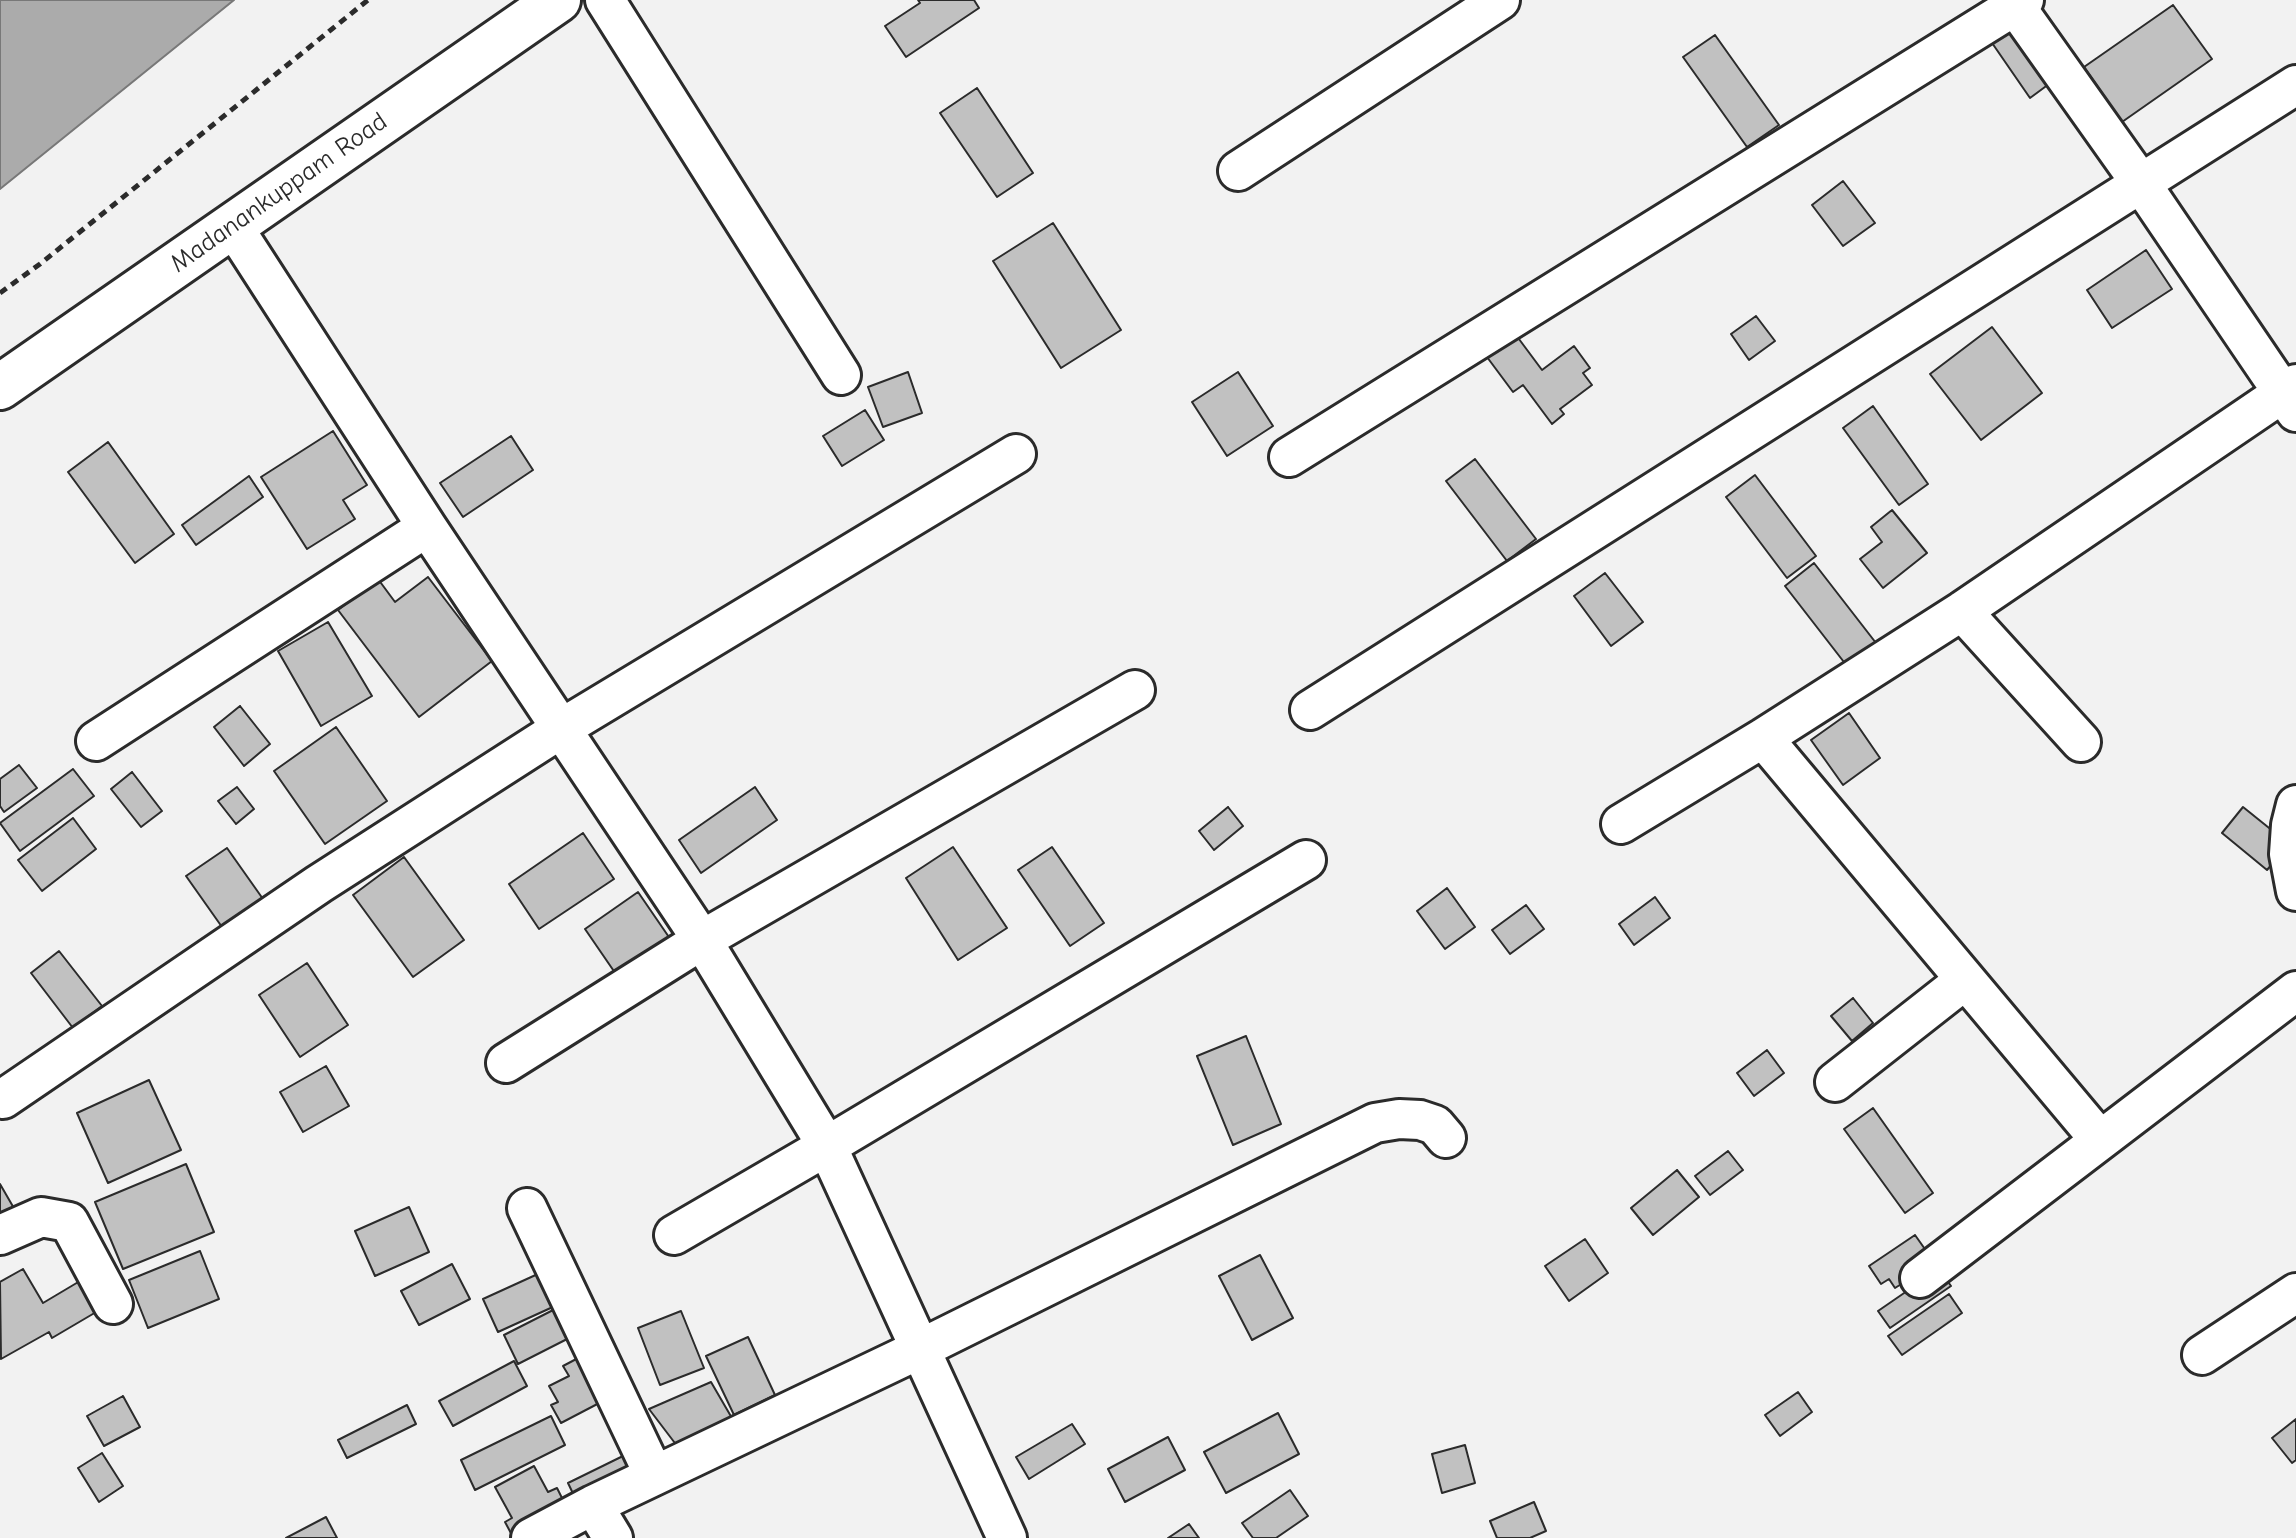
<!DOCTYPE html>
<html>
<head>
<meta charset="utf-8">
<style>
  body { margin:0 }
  canvas { display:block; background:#f2f2f2 }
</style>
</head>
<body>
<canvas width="2296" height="1538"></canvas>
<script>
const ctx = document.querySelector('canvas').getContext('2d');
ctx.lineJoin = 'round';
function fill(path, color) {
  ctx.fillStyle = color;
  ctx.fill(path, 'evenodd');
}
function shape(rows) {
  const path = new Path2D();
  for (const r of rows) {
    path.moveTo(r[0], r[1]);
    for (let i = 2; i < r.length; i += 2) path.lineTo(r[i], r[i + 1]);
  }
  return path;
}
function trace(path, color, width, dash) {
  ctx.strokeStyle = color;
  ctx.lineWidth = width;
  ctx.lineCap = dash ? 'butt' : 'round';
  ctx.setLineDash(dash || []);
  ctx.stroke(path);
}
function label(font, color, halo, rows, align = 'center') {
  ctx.font = font + ' "Comic Neue",sans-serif';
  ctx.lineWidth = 7;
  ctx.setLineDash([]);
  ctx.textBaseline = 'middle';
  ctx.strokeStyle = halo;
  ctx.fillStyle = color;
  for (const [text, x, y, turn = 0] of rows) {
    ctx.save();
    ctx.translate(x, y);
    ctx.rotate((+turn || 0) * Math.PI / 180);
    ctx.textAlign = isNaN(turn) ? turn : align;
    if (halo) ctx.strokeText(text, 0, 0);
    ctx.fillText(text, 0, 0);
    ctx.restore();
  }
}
const water = shape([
  [0,0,234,0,0,189,0,0]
]);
fill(water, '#ababab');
trace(water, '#787878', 2);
const building = shape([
  [918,0,974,0,979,8,906,57,885,26,920,3,918,0],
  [2173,5,2212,59,2122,122,2084,67,2173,5],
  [2009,26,2049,84,2030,98,1990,40,2009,26],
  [1715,35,1779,125,1747,147,1683,57,1715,35],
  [977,88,1033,173,997,197,940,113,977,88],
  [1843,181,1875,223,1843,246,1812,205,1843,181],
  [1053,223,1121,330,1061,368,993,261,1053,223],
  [2146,250,2172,289,2112,328,2087,290,2146,250],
  [1756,316,1775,341,1749,360,1731,334,1756,316],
  [1992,327,2042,393,1981,440,1930,374,1992,327],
  [1513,331,1542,370,1574,346,1590,368,1583,373,1592,385,1560,409,1564,414,1552,424,1523,385,1513,392,1484,353,1513,331],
  [908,372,922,413,883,427,868,387,908,372],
  [1238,372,1273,426,1227,456,1192,402,1238,372],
  [1873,406,1928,484,1899,505,1843,428,1873,406],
  [865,410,884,440,842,466,823,436,865,410],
  [333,431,367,485,343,500,355,519,307,549,261,477,333,431],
  [511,436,533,470,463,517,440,483,511,436],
  [108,442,174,534,135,563,68,472,108,442],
  [1475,459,1536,539,1507,561,1446,481,1475,459],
  [1755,475,1816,556,1787,578,1726,497,1755,475],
  [249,476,263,497,196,545,182,525,249,476],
  [1892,510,1927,553,1883,588,1860,559,1882,542,1871,527,1892,510],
  [1814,563,1876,643,1847,666,1785,586,1814,563],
  [1605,573,1643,622,1611,646,1574,596,1605,573],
  [428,577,492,661,419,717,338,610,378,579,395,602,428,577],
  [328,622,372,696,321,726,278,651,328,622],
  [240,706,270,744,244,766,214,727,240,706],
  [1849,713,1880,758,1843,785,1811,740,1849,713],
  [336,727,387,801,325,844,274,771,336,727],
  [19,765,37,788,4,812,0,806,0,779,19,765],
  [73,769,94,796,20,851,0,823,73,769],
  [132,772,162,811,141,827,111,789,132,772],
  [237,787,254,809,236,824,218,801,237,787],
  [755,787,777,820,701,873,679,840,755,787],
  [1228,807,1243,826,1214,850,1199,831,1228,807],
  [2243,807,2289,844,2267,870,2222,833,2243,807],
  [73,818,96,849,42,891,18,860,73,818],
  [583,833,614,879,539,929,509,884,583,833],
  [953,847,1007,928,958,960,906,878,953,847],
  [1052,847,1104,923,1070,946,1018,870,1052,847],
  [227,848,263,899,222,927,186,876,227,848],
  [404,857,464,940,413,977,353,895,404,857],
  [1447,888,1475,927,1445,949,1417,911,1447,888],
  [638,892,673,943,620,980,585,929,638,892],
  [1655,897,1670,918,1634,945,1619,924,1655,897],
  [1526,905,1544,929,1510,954,1492,930,1526,905],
  [59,951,102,1006,73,1028,31,973,59,951],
  [307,963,348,1025,300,1057,259,995,307,963],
  [1853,998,1873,1023,1852,1041,1831,1016,1853,998],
  [1246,1036,1281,1124,1233,1145,1197,1056,1246,1036],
  [1767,1050,1784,1073,1754,1096,1737,1073,1767,1050],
  [326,1066,349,1106,303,1132,280,1092,326,1066],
  [149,1080,181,1150,108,1183,77,1113,149,1080],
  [1873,1108,1933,1193,1905,1213,1844,1129,1873,1108],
  [1728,1151,1743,1170,1710,1195,1695,1176,1728,1151],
  [186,1164,214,1232,123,1269,95,1202,186,1164],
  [1677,1170,1699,1197,1653,1235,1631,1208,1677,1170],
  [0,1184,15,1210,0,1219,0,1184],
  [409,1207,429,1252,375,1276,355,1231,409,1207],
  [1915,1235,1927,1252,1904,1268,1911,1278,1895,1288,1889,1279,1881,1284,1869,1266,1915,1235],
  [1585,1239,1608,1273,1569,1301,1545,1266,1585,1239],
  [200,1251,219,1299,148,1328,129,1280,200,1251],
  [1260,1255,1293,1318,1252,1340,1219,1276,1260,1255],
  [452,1264,470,1299,419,1325,401,1291,452,1264],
  [23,1269,43,1303,85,1278,103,1308,52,1338,49,1332,1,1359,0,1282,23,1269],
  [1939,1269,1951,1286,1890,1328,1878,1311,1939,1269],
  [540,1273,555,1306,498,1332,483,1299,540,1273],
  [1949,1294,1962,1313,1902,1355,1888,1336,1949,1294],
  [561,1306,575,1335,518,1364,504,1335,561,1306],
  [681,1311,704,1368,660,1385,638,1328,681,1311],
  [748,1337,775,1395,734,1415,706,1356,748,1337],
  [582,1356,605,1400,561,1423,551,1405,558,1402,549,1386,569,1376,563,1366,582,1356],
  [514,1361,527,1386,453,1426,439,1401,514,1361],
  [711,1382,736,1425,684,1455,649,1409,711,1382],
  [1798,1392,1812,1412,1780,1436,1765,1415,1798,1392],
  [123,1396,140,1427,104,1446,87,1416,123,1396],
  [407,1405,416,1424,347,1458,338,1440,407,1405],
  [1278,1413,1299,1454,1226,1493,1204,1452,1278,1413],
  [551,1416,565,1445,475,1490,461,1460,551,1416],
  [2296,1419,2296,1460,2292,1463,2272,1438,2296,1419],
  [1072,1424,1085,1444,1029,1479,1016,1457,1072,1424],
  [1168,1437,1185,1470,1125,1502,1108,1469,1168,1437],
  [1465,1445,1475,1483,1442,1493,1432,1454,1465,1445],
  [102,1453,123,1486,99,1502,78,1468,102,1453],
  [623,1456,633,1477,578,1504,568,1483,623,1456],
  [534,1466,548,1492,557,1488,567,1508,513,1537,505,1522,512,1518,495,1487,534,1466],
  [1290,1490,1308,1516,1276,1538,1253,1538,1242,1523,1290,1490],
  [1534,1502,1546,1531,1530,1538,1497,1538,1490,1521,1534,1502],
  [326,1517,337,1538,286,1538,326,1517],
  [1189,1524,1199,1538,1168,1538,1189,1524]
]);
fill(building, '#c1c1c1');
trace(building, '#2b2b2b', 2);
const street = shape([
  [605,0,841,375],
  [2011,0,2140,182,2296,412],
  [1238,171,1500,0],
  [232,225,427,527,702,940,827,1146,1007,1538],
  [1289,457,2024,0],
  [1962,611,2081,742],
  [1310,710,2296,85],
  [1763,738,2100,1140],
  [96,741,427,527],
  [2296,805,2291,825,2289,854,2296,891],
  [1621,824,1763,738,1962,611,2296,384],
  [506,1063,702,940,1135,690],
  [1835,1082,1965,980],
  [3,1099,319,884,562,728,1016,454],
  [527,1208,654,1475],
  [0,1235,41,1217,69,1222,113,1304],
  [674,1235,827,1146,1306,860],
  [1920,1278,2296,991],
  [2202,1355,2296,1293],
  [593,1505,920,1349,1375,1123,1399,1119,1420,1120,1435,1125,1446,1138],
  [531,1538,593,1505,613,1538]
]);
const secondary = shape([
  [0,387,558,0]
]);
trace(street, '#2b2b2b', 44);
trace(secondary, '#2b2b2b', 50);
trace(shape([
  [0,293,40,264,368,0]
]), '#2b2b2b', 5, [8, 6]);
trace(street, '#fff', 38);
trace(secondary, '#fff', 44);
label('26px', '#2b2b2b', '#fff', [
  ["Madanankuppam Road",279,193,-35]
]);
</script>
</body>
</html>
